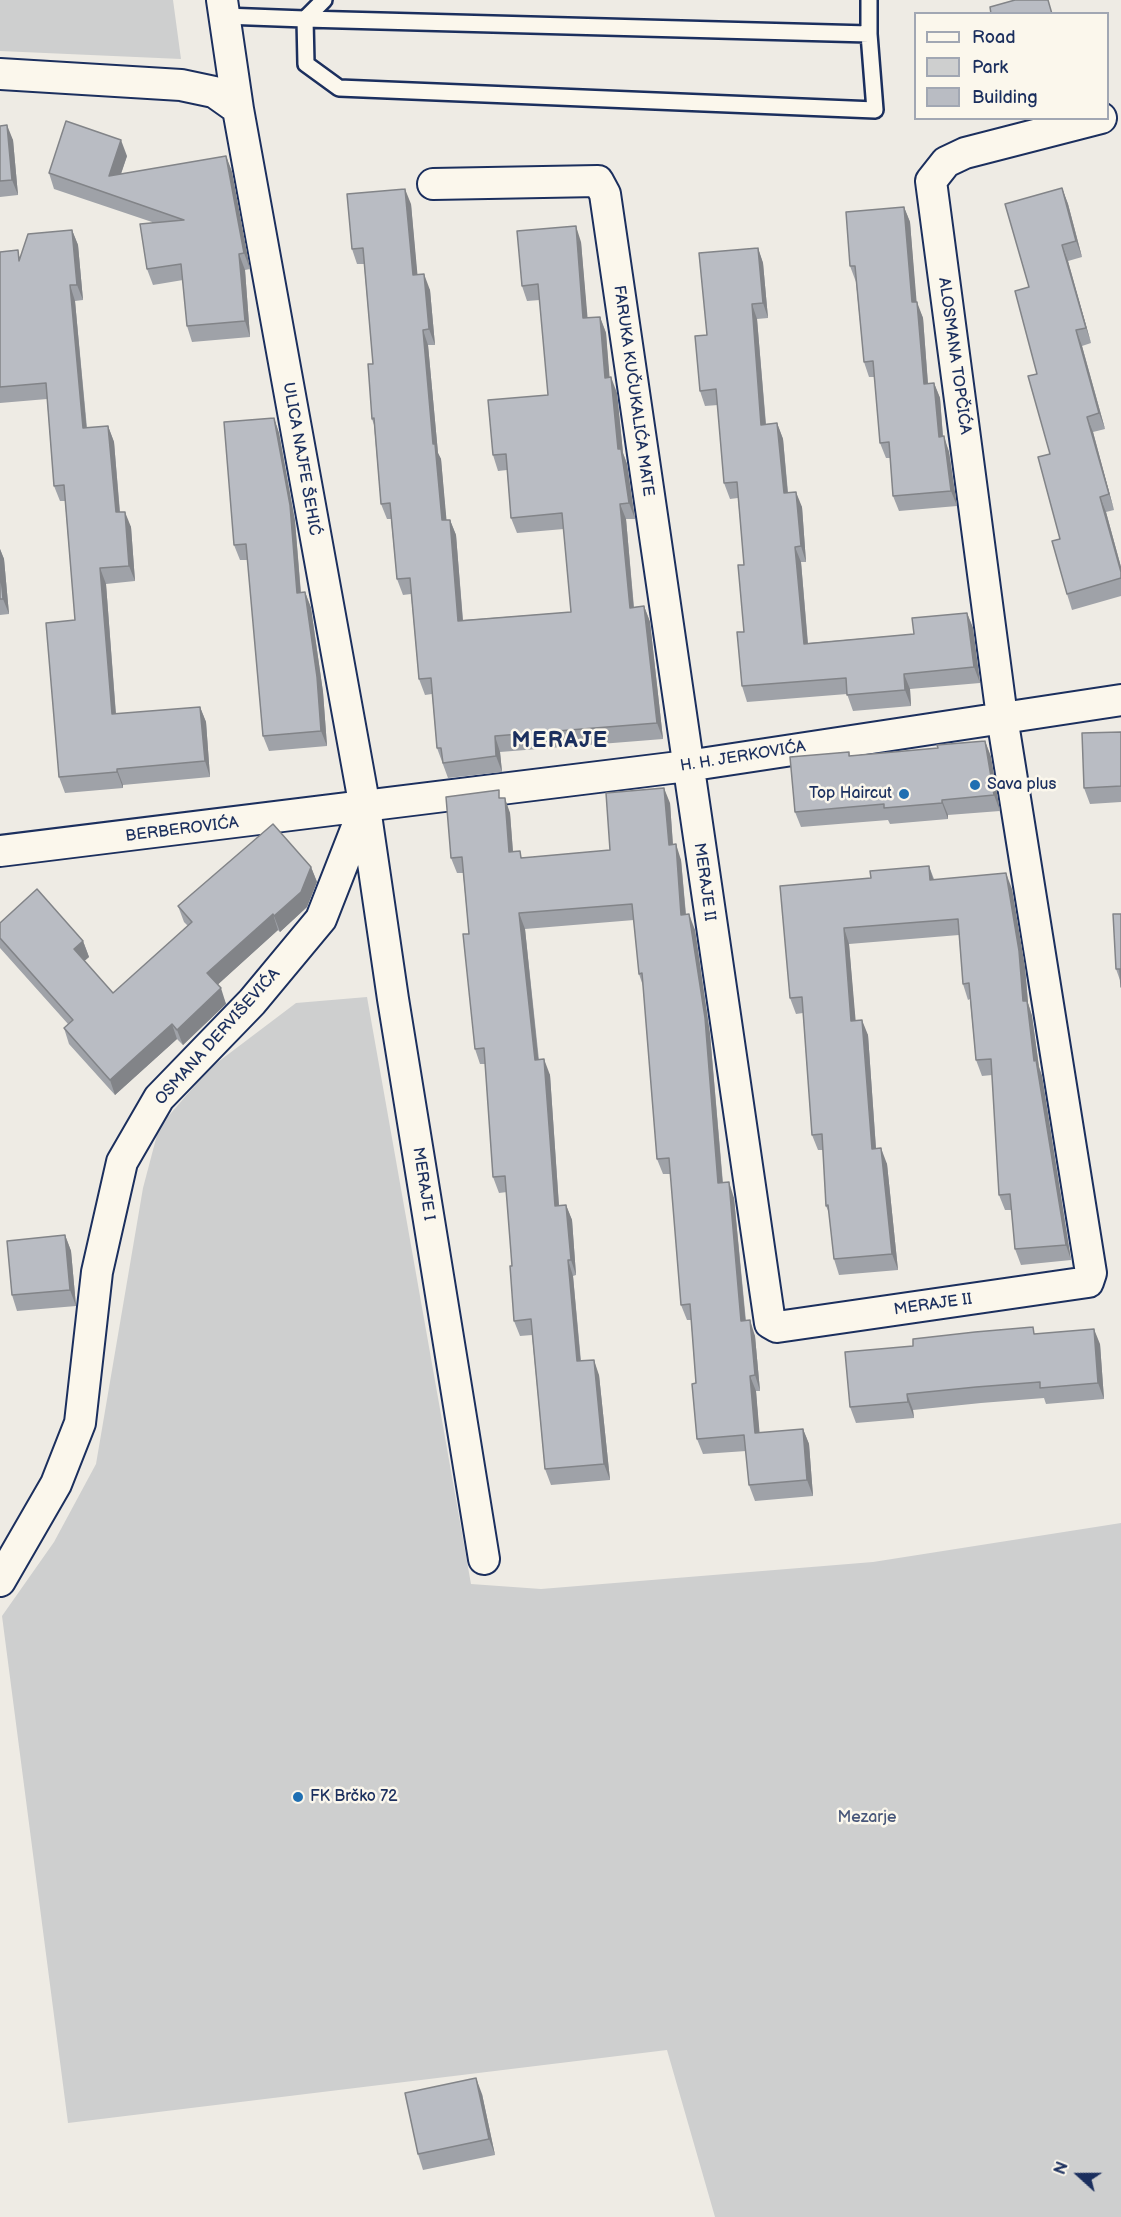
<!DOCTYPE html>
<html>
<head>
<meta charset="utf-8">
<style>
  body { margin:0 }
  #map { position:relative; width:1121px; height:2217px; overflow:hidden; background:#eeebe4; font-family:"Balsamiq Sans",sans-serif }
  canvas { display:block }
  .legend { position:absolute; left:914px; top:12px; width:195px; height:108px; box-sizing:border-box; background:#fbf7ec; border:2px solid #a1a7b3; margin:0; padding:8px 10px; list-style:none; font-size:18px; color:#1b2f5e }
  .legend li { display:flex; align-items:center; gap:12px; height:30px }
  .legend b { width:30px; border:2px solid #a1a7b3 }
  .north { position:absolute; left:1049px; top:2145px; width:60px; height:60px; -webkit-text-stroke:4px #fbf7ec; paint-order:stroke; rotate:291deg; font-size:16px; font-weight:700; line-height:24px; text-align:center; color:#1b2f5e }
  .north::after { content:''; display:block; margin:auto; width:21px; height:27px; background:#1b2f5e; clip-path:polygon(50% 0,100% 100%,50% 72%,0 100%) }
</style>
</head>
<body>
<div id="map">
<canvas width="1121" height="2217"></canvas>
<ul class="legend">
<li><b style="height:8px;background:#fbf7ec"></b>Road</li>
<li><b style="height:16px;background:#cecfcf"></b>Park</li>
<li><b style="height:16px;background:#b9bcc3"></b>Building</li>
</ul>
<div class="north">N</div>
</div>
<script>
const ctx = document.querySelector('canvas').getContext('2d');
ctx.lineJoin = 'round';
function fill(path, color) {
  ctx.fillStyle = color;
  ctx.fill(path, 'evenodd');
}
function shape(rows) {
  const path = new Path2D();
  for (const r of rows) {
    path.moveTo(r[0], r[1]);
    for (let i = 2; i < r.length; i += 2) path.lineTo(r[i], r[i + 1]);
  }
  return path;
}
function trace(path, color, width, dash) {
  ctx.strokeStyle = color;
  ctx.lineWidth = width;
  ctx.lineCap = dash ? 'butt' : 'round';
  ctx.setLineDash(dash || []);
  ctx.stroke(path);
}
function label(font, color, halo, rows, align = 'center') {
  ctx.font = font + ' "Balsamiq Sans",sans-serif';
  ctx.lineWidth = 5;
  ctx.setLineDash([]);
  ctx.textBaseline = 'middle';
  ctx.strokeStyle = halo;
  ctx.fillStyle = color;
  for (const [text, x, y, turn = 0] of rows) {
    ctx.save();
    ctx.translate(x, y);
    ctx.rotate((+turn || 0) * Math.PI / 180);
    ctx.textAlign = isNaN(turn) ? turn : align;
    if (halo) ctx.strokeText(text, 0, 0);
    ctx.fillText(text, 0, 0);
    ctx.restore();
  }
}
fill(shape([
  [0,0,173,0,181,59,0,51],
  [367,997,471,1584,541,1589,873,1562,1121,1523,1121,2217,715,2217,667,2050,68,2123,2,1616,54,1542,96,1464,143,1188,158,1131,165,1120,210,1068,296,1003]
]), '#cecfcf');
const service = shape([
  [869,0,869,34],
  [224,16,305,19,869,34,875,110,339,88,306,64,305,19,324,0]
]);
const minor = shape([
  [222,0,238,109],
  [0,74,181,85,214,92,238,109,365,808,393,999,484,1559],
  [433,184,598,181,605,194,770,1323,777,1327,1088,1282,1091,1273,1002,717,931,181,946,162,965,153,1101,118],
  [0,851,687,766,1121,700],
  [0,1581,56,1484,80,1423,97,1272,122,1162,159,1098,252,1002,321,919,364,809]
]);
trace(service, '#1b2f5e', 20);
trace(minor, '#1b2f5e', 34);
trace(service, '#fbf7ec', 15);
trace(minor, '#fbf7ec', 30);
fill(shape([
  [0,126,13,140,18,195,0,197],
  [127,156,121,174,226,156,232,172,250,269,245,270,250,337,192,342,187,326,183,280,153,285,147,269,152,222,54,189,49,173],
  [1062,188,1068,204,1082,257,1068,261,1091,343,1082,346,1105,429,1093,432,1114,510,1106,512,1121,567,1121,596,1072,610,1067,594,1050,454,1037,374,1029,287],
  [411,204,417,275,430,290,435,345,428,345,438,453,441,459,446,520,450,520,456,535,463,620,571,612,564,529,517,533,511,518,507,470,498,471,493,455,548,395,540,300,527,301,522,286,581,242,587,318,600,317,606,333,609,378,617,393,623,453,627,464,635,519,626,519,634,607,644,606,650,622,663,739,500,752,502,772,448,778,437,748,432,694,425,695,419,679,411,594,403,595,397,579,391,519,387,519,381,504,374,425,372,419,373,364,364,264,357,264,352,249],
  [904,207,910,222,916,302,923,318,928,383,934,383,940,398,943,436,949,452,957,506,899,511,893,496,890,458,886,458,880,443,875,377,869,377,864,362,856,282,850,266],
  [72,230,78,245,83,300,75,301,87,428,108,426,114,442,120,512,131,527,135,581,106,584,116,714,200,707,206,722,210,777,123,785,123,788,65,793,59,777,75,620,65,501,60,501,54,486,47,399,0,403,0,252,21,257],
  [758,248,763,263,768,318,757,319,766,424,777,423,783,439,788,492,802,507,806,562,801,562,808,643,914,634,967,613,973,628,980,683,910,689,911,706,853,711,847,694,747,702,742,686,744,632,744,565,738,498,730,499,724,483,718,405,705,406,700,391,707,335],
  [274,418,279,433,295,521,301,593,305,592,311,608,323,692,327,746,269,751,263,736,248,560,240,560,234,545],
  [0,549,4,559,9,614,0,615],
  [1121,732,1121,802,1090,804,1084,788],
  [985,741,991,757,1000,811,948,815,948,819,890,824,888,820,801,827,795,812,849,752,850,756,938,748],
  [502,798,510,813,513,851,523,858,610,850,670,803,673,845,681,860,686,914,695,930,710,1034,723,1183,734,1198,746,1321,755,1336,760,1391,756,1391,759,1433,803,1429,809,1444,813,1496,755,1501,749,1485,746,1451,703,1454,697,1439,696,1383,691,1320,687,1320,681,1305,671,1174,663,1174,657,1159,643,986,639,974,634,920,525,929,539,1060,550,1075,559,1205,566,1205,572,1220,576,1275,573,1276,581,1361,599,1375,610,1480,551,1485,545,1469,532,1335,520,1336,514,1321,512,1266,507,1192,499,1193,493,1177,485,1064,480,1064,475,1049,469,934,463,873,457,873,451,858],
  [929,866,934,879,1012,889,1025,967,1028,1003,1032,1016,1039,1067,1042,1076,1071,1260,1021,1265,1015,1249,1012,1210,1005,1210,999,1195,992,1075,982,1076,976,1060,970,999,968,1000,963,984,959,935,849,944,855,1020,868,1035,876,1148,887,1164,898,1270,839,1275,834,1259,829,1213,826,1206,823,1150,818,1150,812,1135,803,1013,796,1014,790,998,871,878],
  [311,867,317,882,307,907,280,932,278,930,218,984,226,1004,183,1045,177,1039,115,1095,69,1044,64,1028,68,1024,0,948,0,923,83,941,89,957,84,961,113,993,188,926,184,922,178,906],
  [1121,914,1121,983,1116,969],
  [65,1235,71,1251,76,1306,17,1311,12,1295],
  [1035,1334,1100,1344,1104,1399,1046,1404,1044,1398,981,1403,913,1410,914,1418,856,1423,850,1407,913,1346],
  [482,2094,495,2155,423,2170,418,2154]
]), '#9fa2a8');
fill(shape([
  [7,125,13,140,18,195,12,180],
  [121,140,127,156,115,191,109,176],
  [226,156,232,172,250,269,244,253],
  [1062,188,1068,204,1082,257,1076,241],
  [405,189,411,204,419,291,413,275],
  [904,207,910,222,918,318,912,302],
  [576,226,581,242,589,334,583,318],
  [72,230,78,245,83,300,77,285],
  [1062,245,1068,261,1091,343,1086,328],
  [758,248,763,263,768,318,763,303],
  [239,254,245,270,250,337,245,321],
  [424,274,430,290,435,345,429,329],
  [70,285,75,301,88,444,83,428],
  [917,302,923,318,929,399,924,384],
  [752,304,757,319,767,440,761,425],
  [600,317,606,333,611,394,605,378],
  [423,330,428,345,438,453,441,459,448,536,442,520,433,444],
  [1076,330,1082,346,1105,429,1099,413],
  [611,377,617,393,623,453,627,464,635,519,629,503,618,449],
  [934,383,940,398,944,452,939,437],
  [1087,417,1093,432,1114,510,1109,494],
  [274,418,279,433,295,521,302,609,297,593],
  [777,423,783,439,789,508,784,493],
  [108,426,114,442,121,528,116,512],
  [944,436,949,452,957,506,951,491],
  [796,492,802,507,806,562,801,546],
  [1100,497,1106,512,1121,567,1121,572],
  [620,504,626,519,635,623,630,608],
  [125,512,131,527,135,581,129,566],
  [450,520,456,535,464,636,458,621],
  [795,547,801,562,809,659,804,644],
  [0,549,4,559,9,614,3,599,0,565],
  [100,568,106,584,117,730,112,714],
  [305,592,311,608,323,692,327,746,321,731],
  [644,606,650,622,663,739,657,723],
  [967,613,973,628,980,683,974,667],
  [904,674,910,689,911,706,905,690],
  [200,707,206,722,210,777,205,761],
  [495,736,500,752,502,772,496,756],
  [985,741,991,757,1000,811,994,795],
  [117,769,123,785,123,788,117,772],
  [664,788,670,803,674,861,669,845],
  [505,798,510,813,514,867,509,852],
  [942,800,948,815,948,819,942,803],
  [676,844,681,860,687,930,681,915],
  [929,866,934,882,930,880],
  [311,867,317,882,307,907,280,932,274,916],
  [1006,873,1012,889,1025,967,1028,1003,1032,1016,1039,1067,1042,1076,1071,1260,1066,1245,1034,1061,1023,1001],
  [519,913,525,929,540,1076,535,1060],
  [273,914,278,930,213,989,207,973],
  [689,914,695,930,710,1034,724,1199,718,1183],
  [844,928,849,944,857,1036,851,1021],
  [83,941,89,957,80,965,74,949],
  [221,988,226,1004,183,1045,177,1030],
  [862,1020,868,1035,877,1164,872,1149],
  [172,1024,177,1039,115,1095,110,1080],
  [544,1059,550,1075,560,1222,555,1206],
  [881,1148,887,1164,898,1270,892,1254],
  [729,1182,734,1198,747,1337,741,1321],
  [566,1205,572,1220,576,1275,571,1260],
  [65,1235,71,1251,76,1306,70,1290],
  [568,1260,573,1276,582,1377,577,1361],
  [750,1320,755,1336,760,1391,755,1375],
  [1094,1329,1100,1344,1104,1399,1098,1383],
  [594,1360,599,1375,610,1480,604,1464],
  [750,1376,756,1391,761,1449,755,1433],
  [907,1394,913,1410,914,1418,908,1402],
  [803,1429,809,1444,813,1496,807,1480],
  [476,2078,482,2094,495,2155,489,2139]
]), '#828488');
const building = shape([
  [1015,0,1048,0,1052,14,991,14,990,7,1015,0],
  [66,121,121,140,109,176,226,156,244,253,239,254,245,321,187,326,181,264,147,269,140,224,184,220,49,173,66,121],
  [7,125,12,180,0,181,0,126,7,125],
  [1062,188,1076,241,1062,245,1086,328,1076,330,1099,413,1087,417,1109,494,1100,497,1121,572,1121,578,1067,594,1052,541,1060,539,1038,457,1050,454,1028,376,1037,374,1015,291,1029,287,1005,204,1062,188],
  [405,189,413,275,424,274,429,329,423,330,433,444,435,444,442,520,450,520,458,621,571,612,562,513,511,518,506,454,493,455,488,400,548,395,538,284,522,286,517,231,576,226,583,318,600,317,605,378,611,377,618,449,621,449,629,503,620,504,630,608,644,606,657,723,495,736,496,756,443,763,441,748,437,748,431,678,419,679,410,578,397,579,390,503,381,504,374,418,372,419,368,364,373,364,363,248,352,249,347,194,405,189],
  [904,207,912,302,917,302,924,384,934,383,939,437,944,436,951,491,893,496,889,442,880,443,873,361,864,362,855,266,850,266,846,212,904,207],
  [72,230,77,285,70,285,83,428,108,426,116,512,125,512,129,566,100,568,112,714,200,707,205,761,117,769,117,772,59,777,46,623,75,620,64,485,54,486,46,383,0,387,0,252,18,250,19,261,28,234,72,230],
  [758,248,763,303,752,304,761,425,777,423,784,493,796,492,801,546,795,547,804,644,914,634,912,618,967,613,974,667,904,674,905,690,847,695,846,678,742,686,737,632,744,632,738,565,744,565,737,482,724,483,716,389,700,391,695,336,707,335,699,253,758,248],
  [274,418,290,505,297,593,305,592,317,677,321,731,263,736,246,544,234,545,224,422,274,418],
  [0,565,3,599,0,599,0,565],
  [1121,732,1121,786,1084,788,1082,733,1121,732],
  [985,741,994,795,942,800,942,803,884,808,884,804,795,812,790,757,849,752,849,756,938,748,937,745,985,741],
  [664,788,669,845,676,844,681,915,689,914,705,1018,718,1183,729,1182,741,1321,750,1320,755,1375,750,1376,755,1433,803,1429,807,1480,749,1485,744,1435,697,1439,692,1384,696,1383,690,1304,681,1305,669,1158,657,1159,642,973,639,974,632,904,519,913,535,1060,544,1059,555,1206,566,1205,571,1260,568,1260,577,1361,594,1360,604,1464,545,1469,531,1319,514,1321,510,1266,512,1266,505,1176,493,1177,484,1048,475,1049,463,934,469,934,462,857,451,858,446,797,499,790,499,798,505,798,509,852,520,851,521,858,610,850,606,793,664,788],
  [273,824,311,867,301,892,274,916,273,914,207,973,221,988,177,1030,172,1024,110,1080,64,1028,73,1020,0,938,0,923,37,889,83,941,74,949,113,993,192,922,178,906,273,824],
  [929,866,930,880,1006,873,1019,951,1023,1001,1027,1001,1034,1061,1036,1060,1066,1245,1015,1249,1010,1194,999,1195,991,1059,976,1060,969,983,963,984,958,919,844,928,851,1021,862,1020,872,1149,881,1148,892,1254,834,1259,828,1205,826,1206,822,1134,812,1135,802,997,790,998,780,886,871,878,870,871,929,866],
  [1113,914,1121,914,1121,987,1120,969,1116,969,1113,914],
  [65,1235,70,1290,12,1295,7,1241,65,1235],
  [1033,1327,1034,1334,1094,1329,1098,1383,1040,1388,1040,1382,976,1387,907,1394,908,1402,850,1407,845,1352,913,1346,913,1339,975,1332,1033,1327],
  [476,2078,489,2139,418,2154,405,2093,476,2078]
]);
fill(building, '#b9bcc3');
trace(building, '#828488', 1.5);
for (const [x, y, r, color] of [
  [975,785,6,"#1f6fb2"],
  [904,794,6,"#1f6fb2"],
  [298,1797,6,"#1f6fb2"]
]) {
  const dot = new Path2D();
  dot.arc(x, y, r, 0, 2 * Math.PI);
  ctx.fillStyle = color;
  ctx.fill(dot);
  trace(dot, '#fbf7ec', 2);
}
label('16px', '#1b2f5e', '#fbf7ec', [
  ["ALOSMANA TOPČIĆA",954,356,82],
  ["FARUKA KUČUKALIĆA MATE",633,391,82],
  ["ULICA NAJFE ŠEHIĆ",301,459,80],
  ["H. H. JERKOVIĆA",743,757,-9],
  ["BERBEROVIĆA",182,830,-7],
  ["MERAJE II",704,882,82],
  ["OSMANA DERVIŠEVIĆA",218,1037,-48],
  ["MERAJE I",423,1184,81],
  ["MERAJE II",933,1305,-8]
]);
label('16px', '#1b2f5e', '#fbf7ec', [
  ["Sava plus",987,785],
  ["Top Haircut",892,794,"right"],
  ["FK Brčko 72",310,1797]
], 'left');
label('16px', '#48577a', '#fbf7ec', [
  ["Mezarje",867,1818]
]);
ctx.letterSpacing = '1.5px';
label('bold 22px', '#1b2f5e', '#fbf7ec', [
  ["MERAJE",560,741]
]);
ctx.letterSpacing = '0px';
</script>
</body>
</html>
